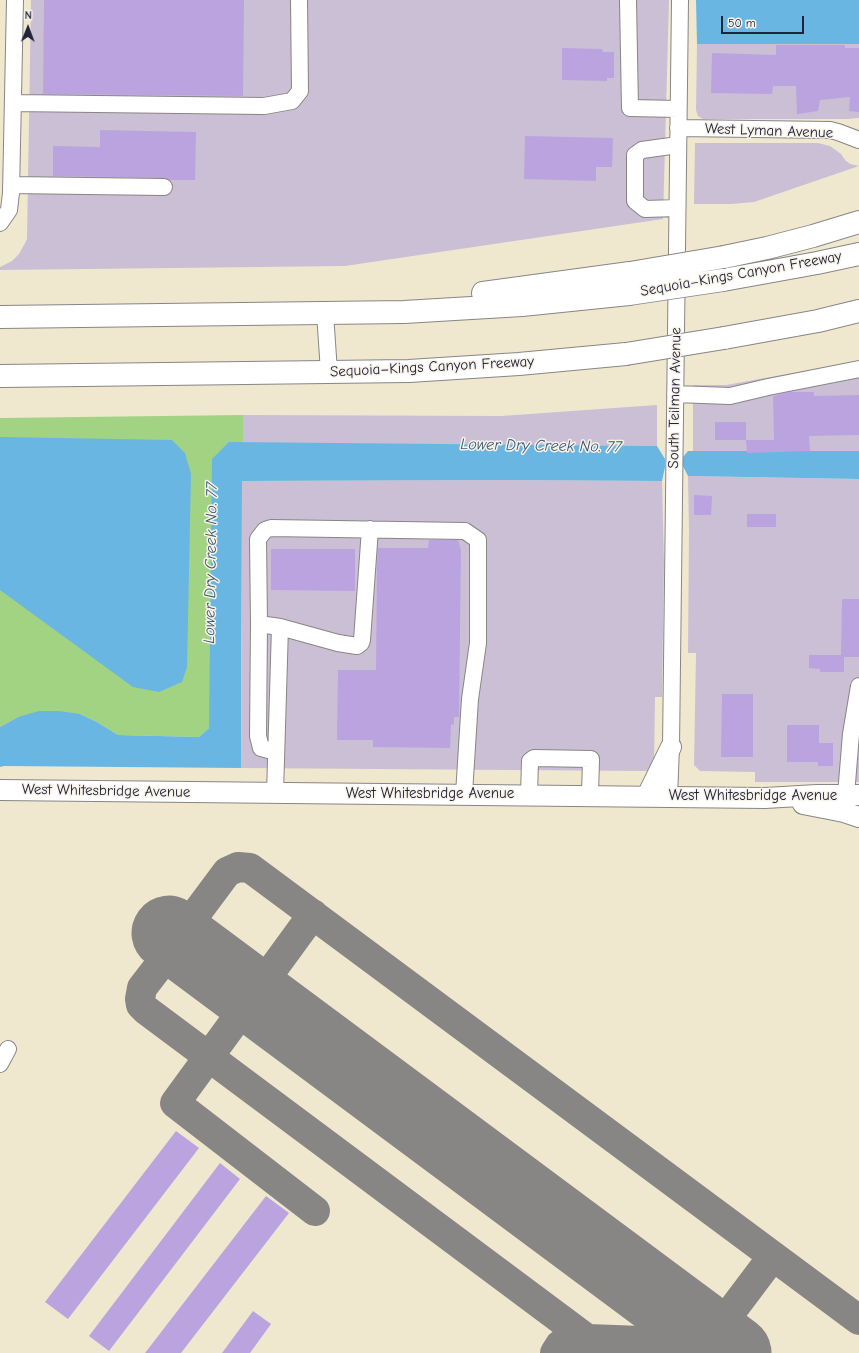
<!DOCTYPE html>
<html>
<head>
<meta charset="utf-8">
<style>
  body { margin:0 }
  #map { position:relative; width:859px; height:1353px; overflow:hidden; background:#efe8cf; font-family:"Comic Neue",sans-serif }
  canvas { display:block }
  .north { position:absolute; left:8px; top:8px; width:40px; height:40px; -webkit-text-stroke:3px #f7f3e8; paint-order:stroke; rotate:1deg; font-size:11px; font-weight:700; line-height:16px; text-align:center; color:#22223b }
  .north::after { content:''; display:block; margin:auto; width:14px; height:18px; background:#22223b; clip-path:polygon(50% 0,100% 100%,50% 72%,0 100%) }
  .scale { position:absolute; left:721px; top:16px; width:83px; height:18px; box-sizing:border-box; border:2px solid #22223b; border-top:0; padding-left:5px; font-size:12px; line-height:14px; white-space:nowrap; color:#22223b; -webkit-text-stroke:3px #f7f3e8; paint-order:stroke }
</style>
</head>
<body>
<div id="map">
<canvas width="859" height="1353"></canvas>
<div class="north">N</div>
<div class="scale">50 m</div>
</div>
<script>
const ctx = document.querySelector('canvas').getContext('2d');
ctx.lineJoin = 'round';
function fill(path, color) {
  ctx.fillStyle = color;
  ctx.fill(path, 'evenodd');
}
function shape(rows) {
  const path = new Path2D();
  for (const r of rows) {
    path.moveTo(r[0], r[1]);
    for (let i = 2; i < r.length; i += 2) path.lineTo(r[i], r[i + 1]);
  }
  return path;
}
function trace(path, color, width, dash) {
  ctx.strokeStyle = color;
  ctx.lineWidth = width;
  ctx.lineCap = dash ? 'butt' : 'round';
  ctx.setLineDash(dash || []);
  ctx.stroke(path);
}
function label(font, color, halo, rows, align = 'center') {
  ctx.font = font + ' "Comic Neue",sans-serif';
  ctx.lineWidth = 3;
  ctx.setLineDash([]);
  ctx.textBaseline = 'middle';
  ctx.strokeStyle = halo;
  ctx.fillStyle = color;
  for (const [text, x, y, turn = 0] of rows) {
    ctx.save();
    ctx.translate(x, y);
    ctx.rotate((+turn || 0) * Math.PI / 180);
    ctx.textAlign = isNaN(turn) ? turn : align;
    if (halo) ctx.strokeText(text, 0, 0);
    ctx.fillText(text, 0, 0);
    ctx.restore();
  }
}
fill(shape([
  [31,0,669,0,663,219,345,266,0,270,0,267,12,261,19,254,24,245,27,239],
  [697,44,859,44,859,118,847,119,703,119,698,116,696,110],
  [695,143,818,143,830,146,841,154,845,160,850,164,859,166,754,202,731,204,694,204],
  [859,361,859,451,693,451,693,385,726,385],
  [657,405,657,446,243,443,243,415,501,416],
  [688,476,859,479,859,782,755,782,755,772,700,771,694,765,696,653,688,653,689,531],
  [507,480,662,481,664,562,662,697,655,697,654,765,648,771,241,768,242,631,242,481]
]), '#cbbfd5');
fill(shape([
  [243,415,243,443,229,442,209,728,199,737,118,735,97,722,80,714,18,717,0,727,0,418]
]), '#a1d383');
fill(shape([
  [696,0,859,0,859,44,697,44],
  [0,437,172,440,185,453,191,474,187,667,182,682,159,692,133,687,0,590],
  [229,442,657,446,665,459,665,467,662,481,507,480,242,481,241,768,4,766,0,767,0,727,18,717,39,711,59,711,80,714,97,722,118,735,199,737,209,728,212,459],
  [688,451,859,451,859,479,688,476,683,466,683,457]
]), '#69b6e3');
trace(shape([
  [313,914,175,1103,315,1211],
  [206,960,189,942,187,930,189,923,227,872,238,867,250,868,859,1320],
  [206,960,189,953,183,952,175,953,168,956,162,962,142,988,140,999,141,1005,146,1010,606,1353],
  [712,1337,773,1256],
  [555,1353,560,1345,566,1341,580,1338,588,1339,722,1344]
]), '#888585', 30);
trace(shape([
  [169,933,734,1353]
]), '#888585', 75);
fill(shape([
  [44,0,244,0,243,96,43,94],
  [776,45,845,45,845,48,859,48,859,112,849,111,850,97,820,100,818,111,797,114,796,86,773,86,772,94,711,93,712,53,776,55],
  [562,48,602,49,603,52,614,52,614,78,607,78,607,81,562,80],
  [100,130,196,132,195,180,170,180,164,178,53,176,53,146,100,147],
  [525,136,613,138,612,167,596,167,596,181,524,179],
  [790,392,814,392,814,396,859,395,859,435,809,436,810,451,747,453,746,440,774,440,773,396],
  [715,422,746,422,746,440,715,440],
  [694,495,712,496,711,515,694,515],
  [747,514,776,514,776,527,747,527],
  [429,540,458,540,461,550,459,717,454,717,454,724,451,725,450,748,373,747,373,740,337,740,338,670,376,670,377,566,378,548,428,548],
  [271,549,355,549,355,591,271,590],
  [842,599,859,599,859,657,844,657,844,672,820,672,820,669,809,668,809,655,841,655],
  [722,694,753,694,753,757,721,757],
  [787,725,819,725,819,743,833,743,833,766,818,766,818,762,787,762],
  [176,1131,199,1148,68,1319,45,1302],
  [220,1163,240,1179,109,1351,89,1336],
  [266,1196,289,1213,181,1353,145,1353],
  [253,1311,271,1324,250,1353,222,1353]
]), '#bba3e0');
const minor = shape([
  [628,0,630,108,678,109],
  [13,103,264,106,292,101,300,91,299,0],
  [678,128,830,130,838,132,859,140],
  [11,185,164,187],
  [677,208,645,209,635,201,635,155,642,150,678,145],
  [0,223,9,210,11,193,15,0],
  [325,313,329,372],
  [675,394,730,396,768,387,859,369],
  [370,529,362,640,361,643,357,646,338,643,280,627,259,624,258,539,265,530,271,528,465,531,478,540,478,643,470,699,464,794],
  [259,624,258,736,261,748,276,752],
  [275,793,280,627],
  [529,795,530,761,534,758,591,759,590,795],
  [846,795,851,734,859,686],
  [669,797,671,747,680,0],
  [0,1064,8,1049]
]);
const major = shape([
  [0,790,765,798,817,795,859,795],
  [647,796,671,747],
  [803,804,844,812,859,817]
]);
const highway = shape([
  [724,257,767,248,813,236,859,222],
  [723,280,817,263,859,254],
  [483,293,630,273],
  [0,317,404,312,522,305,629,294],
  [724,338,818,321,859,311],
  [0,376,409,371,519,364,626,354]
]);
trace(minor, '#888585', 18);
trace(major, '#888585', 22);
trace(highway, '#888585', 24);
trace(minor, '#fff', 16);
trace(major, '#fff', 20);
trace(highway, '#fff', 22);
const highwayBridge = shape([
  [630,273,724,257],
  [629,294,723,280],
  [626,354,724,338]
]);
trace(highwayBridge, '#888585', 24, []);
trace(highwayBridge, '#fff', 22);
label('15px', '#22223b', '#f7f3e8', [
  ["West Lyman Avenue",769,131,2],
  ["Sequoia–Kings Canyon Freeway",741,274,-10],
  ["Sequoia–Kings Canyon Freeway",432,367,-3],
  ["South Teilman Avenue",675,398,-89],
  ["West Whitesbridge Avenue",106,791,1],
  ["West Whitesbridge Avenue",430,794],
  ["West Whitesbridge Avenue",753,796]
]);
label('italic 16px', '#3b5676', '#f7f3e8', [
  ["Lower Dry Creek No. 77",541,446,1],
  ["Lower Dry Creek No. 77",211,563,-89]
]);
</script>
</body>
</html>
